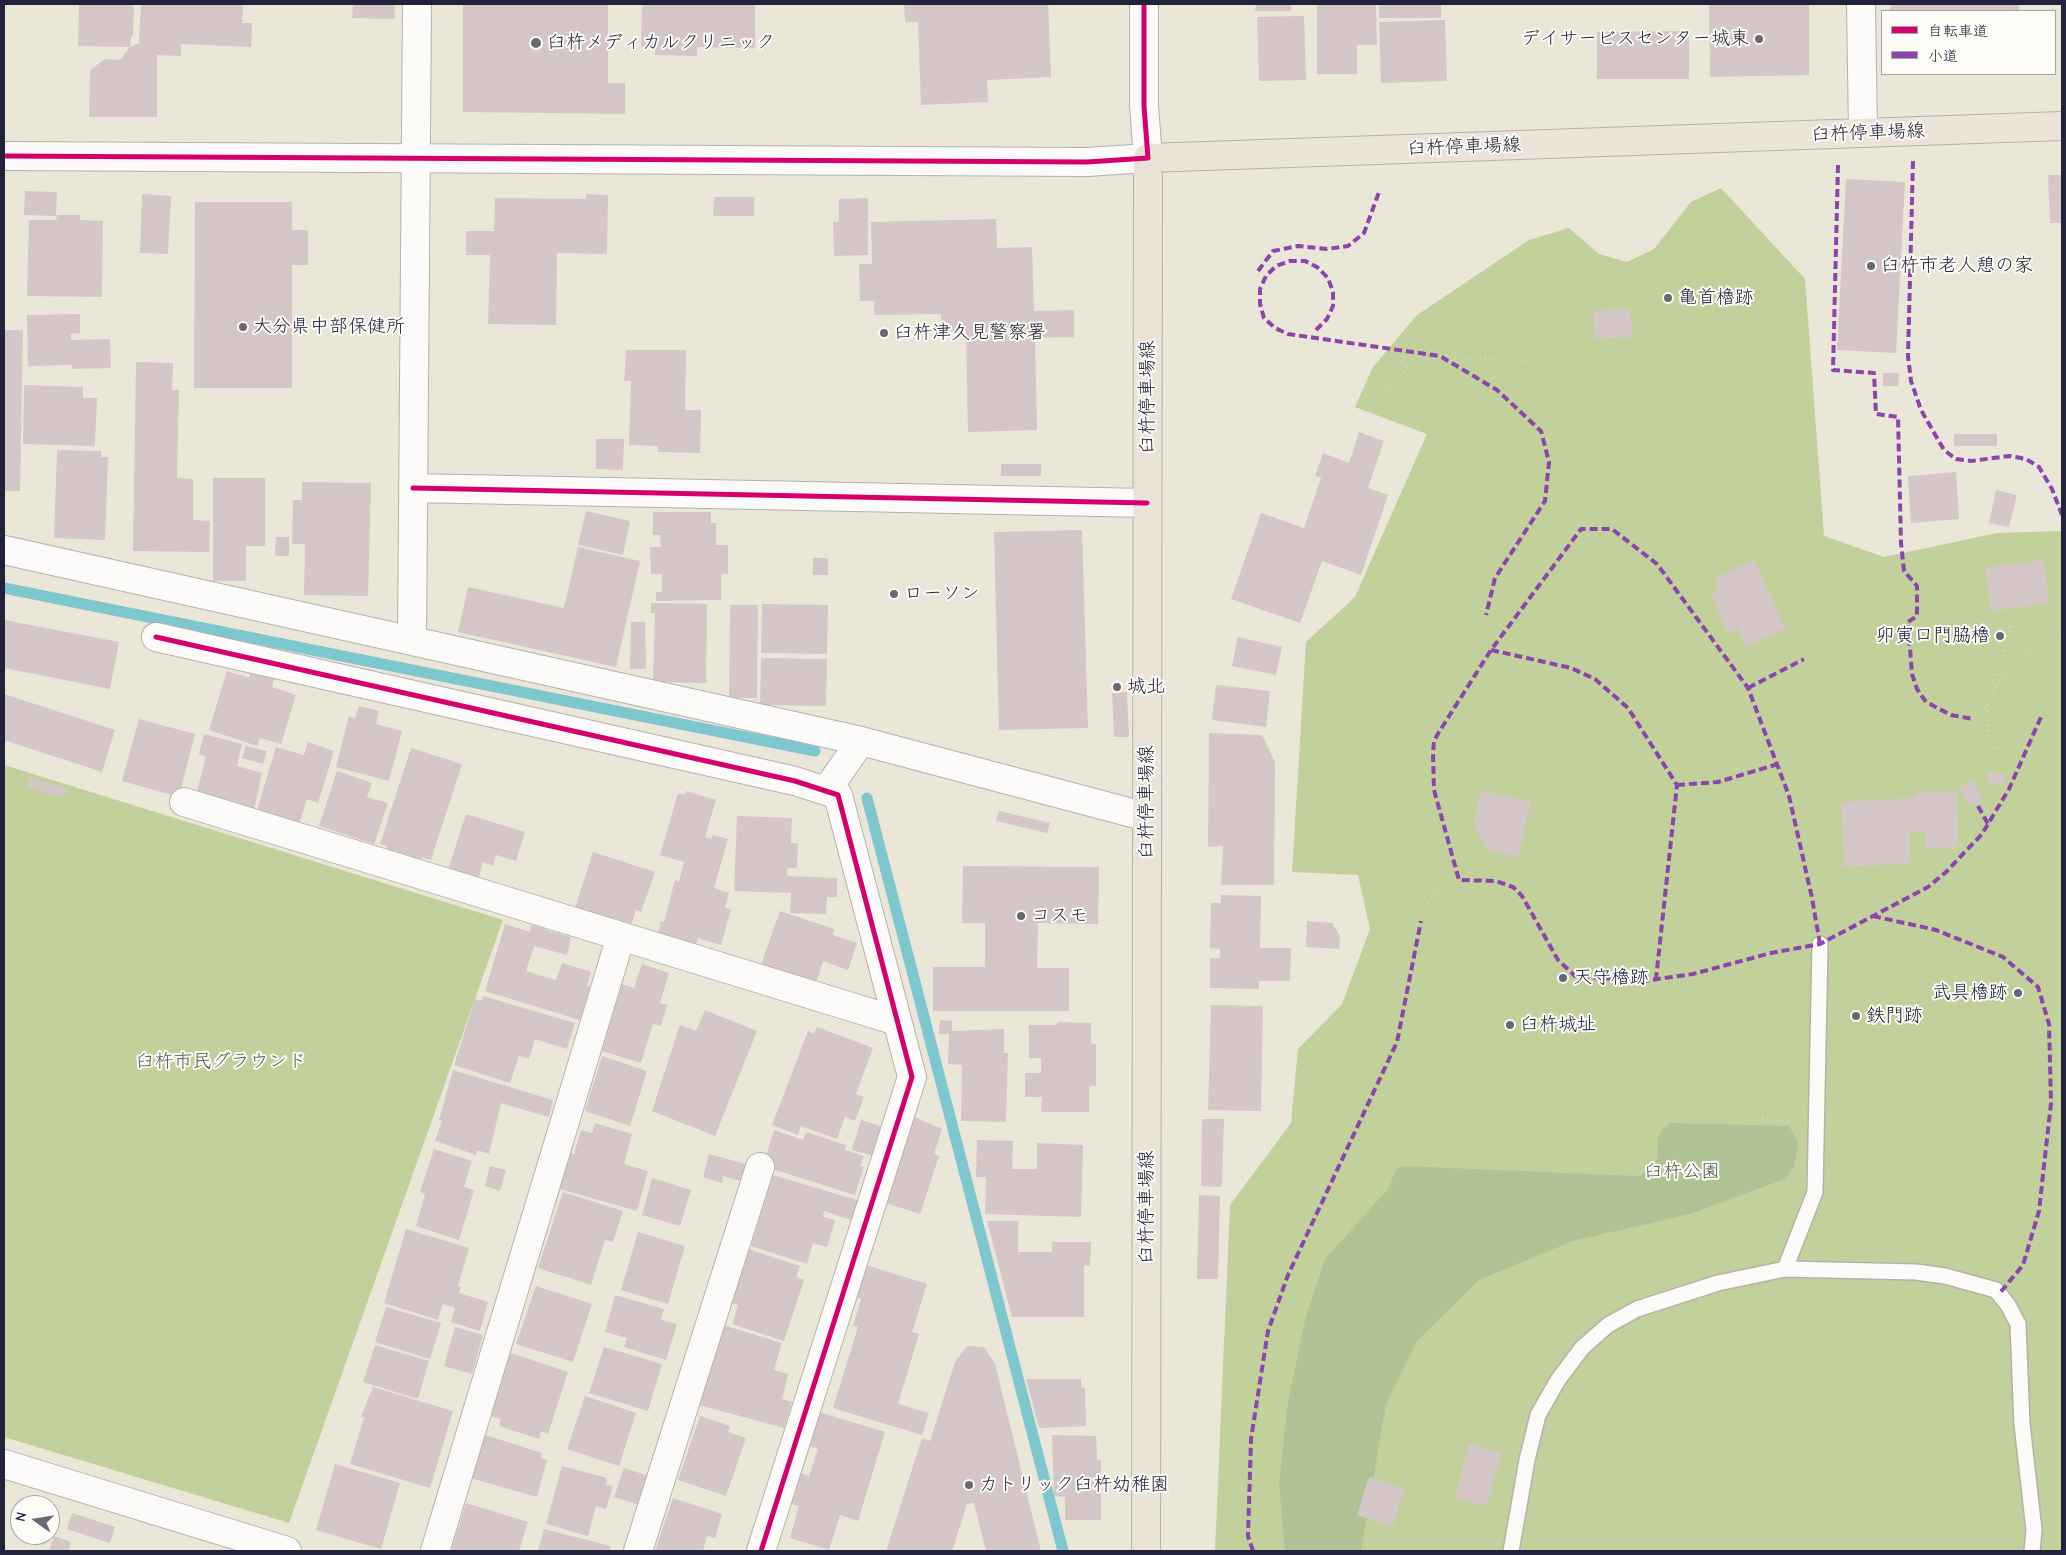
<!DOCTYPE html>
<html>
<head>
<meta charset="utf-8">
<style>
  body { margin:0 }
  #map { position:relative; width:2066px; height:1555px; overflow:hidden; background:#eae6d8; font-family:"Comic Neue","Klee One",sans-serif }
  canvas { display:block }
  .frame { position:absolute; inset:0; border:5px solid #22223b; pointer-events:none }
  .legend { position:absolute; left:1881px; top:10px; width:175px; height:65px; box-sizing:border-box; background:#fdfcf7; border:1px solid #a5a5ac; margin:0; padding:6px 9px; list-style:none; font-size:15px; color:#22223b }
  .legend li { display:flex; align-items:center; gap:10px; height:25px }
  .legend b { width:25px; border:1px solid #a5a5ac }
  .north { position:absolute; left:10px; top:1495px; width:50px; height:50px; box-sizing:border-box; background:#fdfcf7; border:1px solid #a5a5ac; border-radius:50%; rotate:283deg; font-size:14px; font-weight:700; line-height:20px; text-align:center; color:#22223b }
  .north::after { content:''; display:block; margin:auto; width:18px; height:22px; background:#686772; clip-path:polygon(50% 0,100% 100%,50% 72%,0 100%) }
</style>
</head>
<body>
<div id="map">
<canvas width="2066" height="1555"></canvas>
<div class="frame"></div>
<ul class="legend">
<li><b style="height:6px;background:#d6006c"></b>自転車道</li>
<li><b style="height:6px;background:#8e44ad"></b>小道</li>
</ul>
<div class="north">N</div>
</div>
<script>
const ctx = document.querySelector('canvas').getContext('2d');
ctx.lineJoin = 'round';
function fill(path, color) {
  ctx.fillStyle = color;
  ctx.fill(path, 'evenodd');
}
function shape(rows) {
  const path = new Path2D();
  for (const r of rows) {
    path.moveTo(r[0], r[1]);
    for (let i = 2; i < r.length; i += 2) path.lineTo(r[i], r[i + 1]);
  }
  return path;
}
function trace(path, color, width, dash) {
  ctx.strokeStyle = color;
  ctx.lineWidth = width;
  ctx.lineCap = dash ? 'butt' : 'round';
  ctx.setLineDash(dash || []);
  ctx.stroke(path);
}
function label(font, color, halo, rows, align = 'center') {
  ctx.font = font + ' "Comic Neue","Klee One",sans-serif';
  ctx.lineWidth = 4;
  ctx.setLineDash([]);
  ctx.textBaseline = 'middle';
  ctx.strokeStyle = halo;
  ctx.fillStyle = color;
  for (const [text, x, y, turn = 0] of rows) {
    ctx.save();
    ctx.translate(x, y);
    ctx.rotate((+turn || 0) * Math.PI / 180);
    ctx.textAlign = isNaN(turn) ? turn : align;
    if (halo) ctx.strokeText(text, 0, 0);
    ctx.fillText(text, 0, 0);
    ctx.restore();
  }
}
fill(shape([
  [1721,188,1805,279,1824,536,1884,557,1997,533,2062,531,2062,1551,1215,1551,1230,1205,1291,1123,1298,1049,1342,1004,1370,929,1358,875,1292,872,1306,642,1355,597,1427,434,1355,407,1373,367,1417,315,1529,240,1569,228,1599,254,1627,262,1654,249,1691,202],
  [4,765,503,920,289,1523,4,1437]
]), '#c2d19b');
fill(shape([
  [1671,1123,1789,1126,1798,1142,1794,1167,1785,1179,1690,1214,1573,1241,1479,1280,1417,1341,1386,1404,1361,1551,1285,1551,1279,1484,1288,1402,1306,1316,1325,1259,1389,1188,1395,1171,1401,1166,1639,1176,1652,1169,1657,1159,1658,1137,1664,1128]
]), '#b0c394');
trace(shape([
  [4,588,815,751],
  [867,798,1063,1551]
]), '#7ec7cf', 11);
fill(shape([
  [79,4,134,4,133,36,131,37,130,47,139,43,141,4,243,4,242,23,252,23,251,47,181,44,181,56,157,55,157,117,89,117,90,70,105,59,120,60,130,47,78,46],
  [353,4,395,4,394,19,352,18],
  [463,4,608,4,608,83,625,83,625,114,463,112],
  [642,4,755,4,755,48,697,47,697,56,655,55,655,47,641,46],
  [904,4,1048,4,1051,77,987,80,988,102,921,105,918,22,905,22],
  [1256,4,1291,4,1291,11,1255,11],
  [1317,4,1376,4,1377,45,1357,45,1357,74,1317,74],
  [1379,4,1441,4,1441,18,1379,18],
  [1709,4,1809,4,1809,75,1710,77],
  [1890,4,2019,4,2019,11,1890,11],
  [1304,16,1306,80,1259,81,1257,17],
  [1445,20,1447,81,1381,83,1379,22],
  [1689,31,1689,79,1597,79,1597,32],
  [2048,175,2062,175,2062,223,2050,223],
  [1846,179,1905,182,1896,353,1837,350],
  [25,191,57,192,56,216,24,215],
  [142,194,171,196,168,254,140,253],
  [586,194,608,195,607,254,557,253,556,325,488,324,490,255,466,255,466,231,494,231,495,198,586,199],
  [714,197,754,197,754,216,713,216],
  [868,198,868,255,834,256,833,222,839,222,839,199],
  [195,202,292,202,292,230,308,230,308,265,292,265,292,388,194,388],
  [57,215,80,215,80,220,103,221,102,297,27,296,29,220,56,220],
  [996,219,997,248,1032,247,1034,311,1074,310,1074,337,1035,338,1037,430,968,432,966,331,941,331,941,314,874,315,874,301,860,301,859,264,872,264,871,222],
  [1630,308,1632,337,1595,339,1593,312],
  [80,314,80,333,71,334,71,340,110,339,111,368,72,369,72,365,28,366,27,315],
  [4,330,23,330,20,491,4,491],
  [626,350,686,350,685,410,701,410,700,453,658,452,658,446,629,445,631,381,624,381],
  [136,362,173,363,172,390,179,390,177,478,193,479,193,520,210,521,209,552,133,551],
  [1883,373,1899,373,1898,386,1883,386],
  [24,385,83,387,83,398,97,398,95,446,23,444],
  [1359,432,1384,441,1368,488,1388,495,1361,575,1322,561,1300,623,1231,599,1261,513,1304,528,1321,478,1315,476,1323,453,1349,463],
  [1954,434,1997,434,1997,446,1954,446],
  [596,439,624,439,623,470,596,469],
  [57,450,101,451,101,457,108,457,105,540,54,538],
  [1001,464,1041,464,1041,476,1001,476],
  [1956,472,1959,519,1911,523,1908,476],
  [213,478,265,478,265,546,246,546,246,581,213,581],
  [302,482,371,483,368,596,304,595,305,544,292,544,293,500,302,500],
  [1996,490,2017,495,2009,527,1989,523],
  [586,511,630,521,623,555,578,545],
  [653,512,711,512,711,523,716,523,716,545,728,545,728,574,721,574,721,600,656,601,656,592,662,592,662,574,651,574,650,547,661,547,660,535,653,535],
  [1082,530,1088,728,999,730,994,532],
  [276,537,289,537,289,556,275,556],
  [578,547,640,561,616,667,458,632,468,587,564,608],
  [813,558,828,558,828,575,813,575],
  [1754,560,1785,628,1746,647,1738,628,1728,633,1710,594,1719,590,1714,579],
  [2044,560,2049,603,1991,611,1985,568],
  [651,603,707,604,706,683,653,682,655,613,651,613],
  [762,604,828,605,827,654,761,653],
  [730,605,758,605,757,698,729,698],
  [4,620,119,642,110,689,4,668],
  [631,622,645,622,646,669,630,669],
  [1238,637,1282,647,1276,675,1232,666],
  [761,658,827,659,826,706,760,705],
  [227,671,249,678,251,671,274,678,272,687,296,695,281,744,260,738,257,746,209,730],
  [1216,685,1270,691,1266,727,1212,720],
  [1127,692,1129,737,1114,737,1112,693],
  [4,694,115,730,102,772,4,740],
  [359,706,379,711,376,724,402,731,389,781,336,767,349,716,355,718],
  [139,719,195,734,179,797,122,781],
  [1209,733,1262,735,1275,762,1274,885,1221,885,1223,846,1208,847],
  [204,734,242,744,237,766,262,773,254,810,196,795,206,757,199,754],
  [308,742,334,751,318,803,307,799,298,828,256,814,276,747,304,755],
  [246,746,267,751,263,764,242,758],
  [411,748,462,764,431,860,421,857,420,863,386,852,387,846,380,844],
  [337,771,372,783,367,797,388,803,374,844,319,826],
  [1989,771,2006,775,2004,786,1986,781],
  [30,777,67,788,64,798,27,787],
  [1972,780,1983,799,1970,807,1959,788],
  [1481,790,1531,802,1518,857,1488,850,1473,826],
  [686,791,716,800,705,837,711,839,713,835,728,839,714,888,729,893,725,908,731,909,721,945,698,938,696,944,658,934,661,921,664,922,675,880,679,881,684,862,660,855,678,793,685,795],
  [1957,791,1959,847,1925,848,1925,831,1910,831,1911,863,1844,867,1841,802,1914,798,1914,793],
  [999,811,1050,823,1047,833,996,821],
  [466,814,525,832,516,861,496,855,493,866,483,862,478,880,448,870],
  [737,816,792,818,791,843,798,843,797,868,787,868,787,876,837,878,837,897,827,897,826,914,790,913,791,893,734,891],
  [593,852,655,872,641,912,636,910,631,926,575,908],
  [963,866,1099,867,1098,924,1038,923,1037,968,1069,968,1069,1011,933,1011,933,967,985,967,985,923,962,923],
  [1221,895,1261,896,1260,948,1291,948,1290,981,1259,981,1259,989,1210,988,1210,958,1220,958,1220,949,1210,948,1211,903,1221,903],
  [780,911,834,929,833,935,857,943,848,970,823,961,816,983,761,965],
  [1307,921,1332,923,1340,936,1339,949,1306,947],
  [505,924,530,932,531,925,571,937,567,955,534,946,526,971,556,980,562,963,591,972,587,986,590,987,580,1020,485,991],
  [642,964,669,973,660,1003,667,1005,661,1026,653,1024,641,1063,602,1051,622,984,634,988],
  [483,996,575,1023,567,1049,535,1039,529,1059,519,1056,510,1083,454,1065,475,999,481,1001],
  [1211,1005,1263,1006,1261,1111,1208,1110],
  [705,1010,757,1031,715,1136,652,1111,680,1025,696,1031],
  [940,1020,952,1021,952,1031,1004,1029,1004,1053,1008,1053,1006,1122,961,1121,962,1065,948,1064,949,1034,939,1034],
  [1057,1022,1091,1023,1091,1044,1096,1044,1096,1086,1089,1086,1089,1112,1041,1112,1042,1097,1025,1097,1025,1073,1041,1073,1041,1058,1029,1058,1029,1025,1057,1025],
  [817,1027,873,1048,856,1094,864,1097,855,1121,845,1117,837,1139,801,1126,798,1135,772,1125,808,1031,814,1034],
  [602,1056,647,1071,630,1126,585,1111],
  [453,1070,553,1100,549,1117,501,1103,489,1154,477,1150,476,1155,435,1141,442,1121,439,1120],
  [914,1117,942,1129,934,1154,939,1156,920,1214,886,1203],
  [1202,1119,1224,1119,1222,1187,1201,1186],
  [861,1120,886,1128,877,1157,852,1150],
  [595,1123,632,1134,624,1164,648,1171,637,1211,556,1188,567,1151,574,1154,581,1130,592,1133],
  [774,1130,803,1140,806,1132,846,1145,845,1150,864,1156,860,1166,864,1167,855,1195,763,1166],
  [977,1140,1013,1141,1012,1169,1037,1169,1037,1143,1083,1145,1081,1217,985,1214,986,1177,976,1177],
  [434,1149,472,1161,464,1187,474,1190,459,1240,416,1226,425,1194,420,1192],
  [709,1154,746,1164,741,1181,723,1176,722,1183,703,1177],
  [490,1166,506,1170,500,1191,485,1186],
  [773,1175,860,1201,854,1221,824,1211,823,1217,835,1220,827,1247,813,1243,807,1264,751,1246],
  [652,1178,691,1190,680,1226,642,1215],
  [563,1192,623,1211,613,1242,605,1240,591,1285,538,1268],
  [1199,1195,1220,1196,1218,1279,1197,1279],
  [987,1221,1018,1221,1018,1252,1052,1252,1052,1242,1091,1242,1090,1266,1084,1265,1084,1317,1012,1317],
  [406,1229,469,1248,458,1286,461,1287,459,1293,488,1302,480,1331,451,1322,455,1308,443,1304,438,1320,384,1303],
  [638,1232,685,1246,668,1304,621,1290],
  [748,1249,800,1266,796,1277,804,1280,784,1341,732,1324,738,1305,731,1303],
  [863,1264,927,1284,912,1332,919,1334,898,1404,929,1413,922,1435,833,1408,858,1327,853,1326,861,1299,853,1296],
  [536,1286,592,1304,573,1362,516,1344],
  [615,1295,664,1309,661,1320,677,1324,666,1360,624,1347,627,1338,605,1332],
  [386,1307,441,1323,430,1359,375,1342],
  [723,1325,782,1343,774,1370,788,1374,782,1399,792,1402,784,1428,699,1405],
  [455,1327,483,1335,472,1374,444,1366],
  [375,1345,429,1361,418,1399,363,1382],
  [967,1346,984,1347,995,1364,1041,1551,986,1551,974,1503,967,1504,952,1551,886,1551,922,1438,930,1441,955,1362],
  [604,1347,662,1364,648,1411,589,1393],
  [508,1352,568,1372,548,1434,541,1431,539,1439,499,1426,501,1419,489,1416],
  [1026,1379,1081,1379,1081,1387,1085,1388,1086,1426,1039,1428],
  [373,1387,453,1411,430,1488,350,1464,364,1417,361,1417],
  [585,1396,636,1413,619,1466,567,1449],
  [819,1412,885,1432,858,1521,840,1515,829,1550,790,1538,799,1506,792,1504,801,1473,809,1476,818,1449,809,1446],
  [700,1416,730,1426,728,1432,746,1438,726,1496,678,1480],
  [482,1434,542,1453,541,1458,547,1460,537,1497,470,1478],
  [1052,1435,1096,1436,1097,1460,1101,1460,1101,1520,1065,1520,1065,1497,1054,1496],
  [1469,1444,1501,1453,1487,1506,1455,1497],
  [335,1464,400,1483,381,1549,316,1530],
  [562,1466,607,1478,606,1485,613,1486,606,1509,596,1506,588,1536,546,1524],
  [624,1468,649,1476,639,1505,614,1497],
  [1369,1477,1404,1489,1393,1526,1357,1515],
  [673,1498,722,1514,715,1538,707,1536,703,1551,655,1551],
  [466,1503,528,1522,519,1551,451,1551],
  [72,1513,115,1527,110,1543,67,1529],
  [544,1529,611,1546,610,1551,538,1551],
  [54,1536,71,1542,69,1549,73,1551,49,1551]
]), '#d5c7c8');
const service = shape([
  [1785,1269,1916,1272,1945,1276,1996,1290,2008,1305,2018,1324,2022,1424,2034,1530,2032,1551],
  [1511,1551,1527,1460,1538,1415,1558,1380,1582,1348,1608,1325,1637,1309,1718,1283,1785,1269,1815,1192,1820,944]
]);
const minor = shape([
  [1861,4,1863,133],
  [413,488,1147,503],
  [4,550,861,741,1147,817],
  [156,637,795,781,838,795,912,1077,761,1551],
  [412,641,417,4],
  [826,791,861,741],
  [184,802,897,1021],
  [4,1464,287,1551],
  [435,1551,621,936],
  [638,1551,760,1167]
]);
const tertiary = shape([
  [4,156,1087,162,1148,158,1144,106,1144,4]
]);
const primary = shape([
  [1146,1551,1148,158,2062,126]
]);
trace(service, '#b5b2ab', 18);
trace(minor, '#b5b2ab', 30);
trace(tertiary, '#b5b2ab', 30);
trace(primary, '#b5b2ab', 30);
trace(shape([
  [1440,356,1532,362],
  [1373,405,1408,367,1396,356],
  [1804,659,1844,643,1912,742],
  [1995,685,2013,619],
  [1987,705,1988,743,1994,749,2001,746,2032,710,2041,717],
  [1973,719,1987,704,1995,688,2007,672,2033,647,2048,638,2062,635],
  [1421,921,1424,907,1435,894,1459,880],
  [1731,1103,1754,1117,1789,1122]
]), '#d4d2d0', 3, [1, 4]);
trace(service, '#fcfbf9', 15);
trace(minor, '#fcfbf9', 28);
trace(tertiary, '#fcfbf9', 28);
trace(primary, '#ebe3d8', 28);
trace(shape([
  [1913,161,1908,356,1911,381,1921,410,1944,450,1956,459,1971,461,2010,456,2026,459,2039,467,2052,489,2062,515],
  [1838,165,1833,370,1874,373,1876,414,1898,417,1901,543,1904,571,1917,586,1917,616,1908,622,1912,674,1917,689,1926,702,1951,715,1973,719],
  [1258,271,1273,251,1298,246,1327,249,1348,246,1364,233,1379,192],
  [1316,330,1327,319,1333,306,1333,292,1328,278,1317,267,1305,261,1290,261,1276,266,1266,276,1260,289,1260,304,1264,318,1275,328,1288,334,1440,356,1497,390,1541,431,1549,462,1545,501,1495,578,1486,615],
  [1491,650,1571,668,1595,679,1628,708,1677,785,1656,979],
  [1748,688,1804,659],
  [1677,785,1718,782,1778,764],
  [1978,806,1988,824],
  [1873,916,1936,930,2003,957,2038,987,2049,1024,2051,1103,2039,1211,2023,1265,1999,1294],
  [1820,944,1812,898,1789,796,1748,688,1657,564,1612,529,1581,529,1491,650,1439,732,1434,741,1433,754,1434,790,1459,880,1496,881,1513,887,1522,896,1558,960,1575,976,1644,981,1693,974,1771,953,1820,944,1928,887,1946,872,1982,834,2009,789,2041,717],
  [1253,1551,1248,1536,1251,1439,1268,1331,1288,1275,1397,1042,1421,921]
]), '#8e44ad', 4, [8, 4]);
trace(shape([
  [4,156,1087,162,1148,158,1144,106,1144,4],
  [413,488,1147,503],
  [156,637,795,781,838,795,912,1077,761,1551]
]), '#d6006c', 5);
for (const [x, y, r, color] of [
  [1759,39,5,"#686772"],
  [536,43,6,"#686772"],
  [1871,266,5,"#686772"],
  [1668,298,5,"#686772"],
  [243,327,5,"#686772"],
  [884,333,5,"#686772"],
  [894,594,5,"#686772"],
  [2000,636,5,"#686772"],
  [1117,687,5,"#686772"],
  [1021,916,5,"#686772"],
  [1563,978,5,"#686772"],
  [2018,993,5,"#686772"],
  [1856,1016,5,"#686772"],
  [1510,1025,5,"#686772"],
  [969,1485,5,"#686772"]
]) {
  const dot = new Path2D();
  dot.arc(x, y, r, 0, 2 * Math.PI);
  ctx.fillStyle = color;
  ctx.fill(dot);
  trace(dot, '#fdfcf7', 2);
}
label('19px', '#22223b', '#fdfcf7', [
  ["デイサービスセンター城東",1749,39,"right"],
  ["臼杵メディカルクリニック",547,43],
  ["臼杵市老人憩の家",1881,266],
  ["亀首櫓跡",1678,298],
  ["大分県中部保健所",253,327],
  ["臼杵津久見警察署",894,333],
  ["ローソン",904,594],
  ["卯寅口門脇櫓",1990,636,"right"],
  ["城北",1127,687],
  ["コスモ",1031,916],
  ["天守櫓跡",1573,978],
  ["武具櫓跡",2008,993,"right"],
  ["鉄門跡",1866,1016],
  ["臼杵城址",1520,1025],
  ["カトリック臼杵幼稚園",979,1485]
], 'left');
label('19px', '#22223b', '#fdfcf7', [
  ["臼杵停車場線",1868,133,-2],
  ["臼杵停車場線",1464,147,-2],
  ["臼杵停車場線",1148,397,-90],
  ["臼杵停車場線",1147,802,-90],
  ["臼杵停車場線",1147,1207,-90]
]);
label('19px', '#4e594b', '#fdfcf7', [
  ["臼杵市民グラウンド",221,1062],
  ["臼杵公園",1682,1172]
]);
</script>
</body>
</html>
